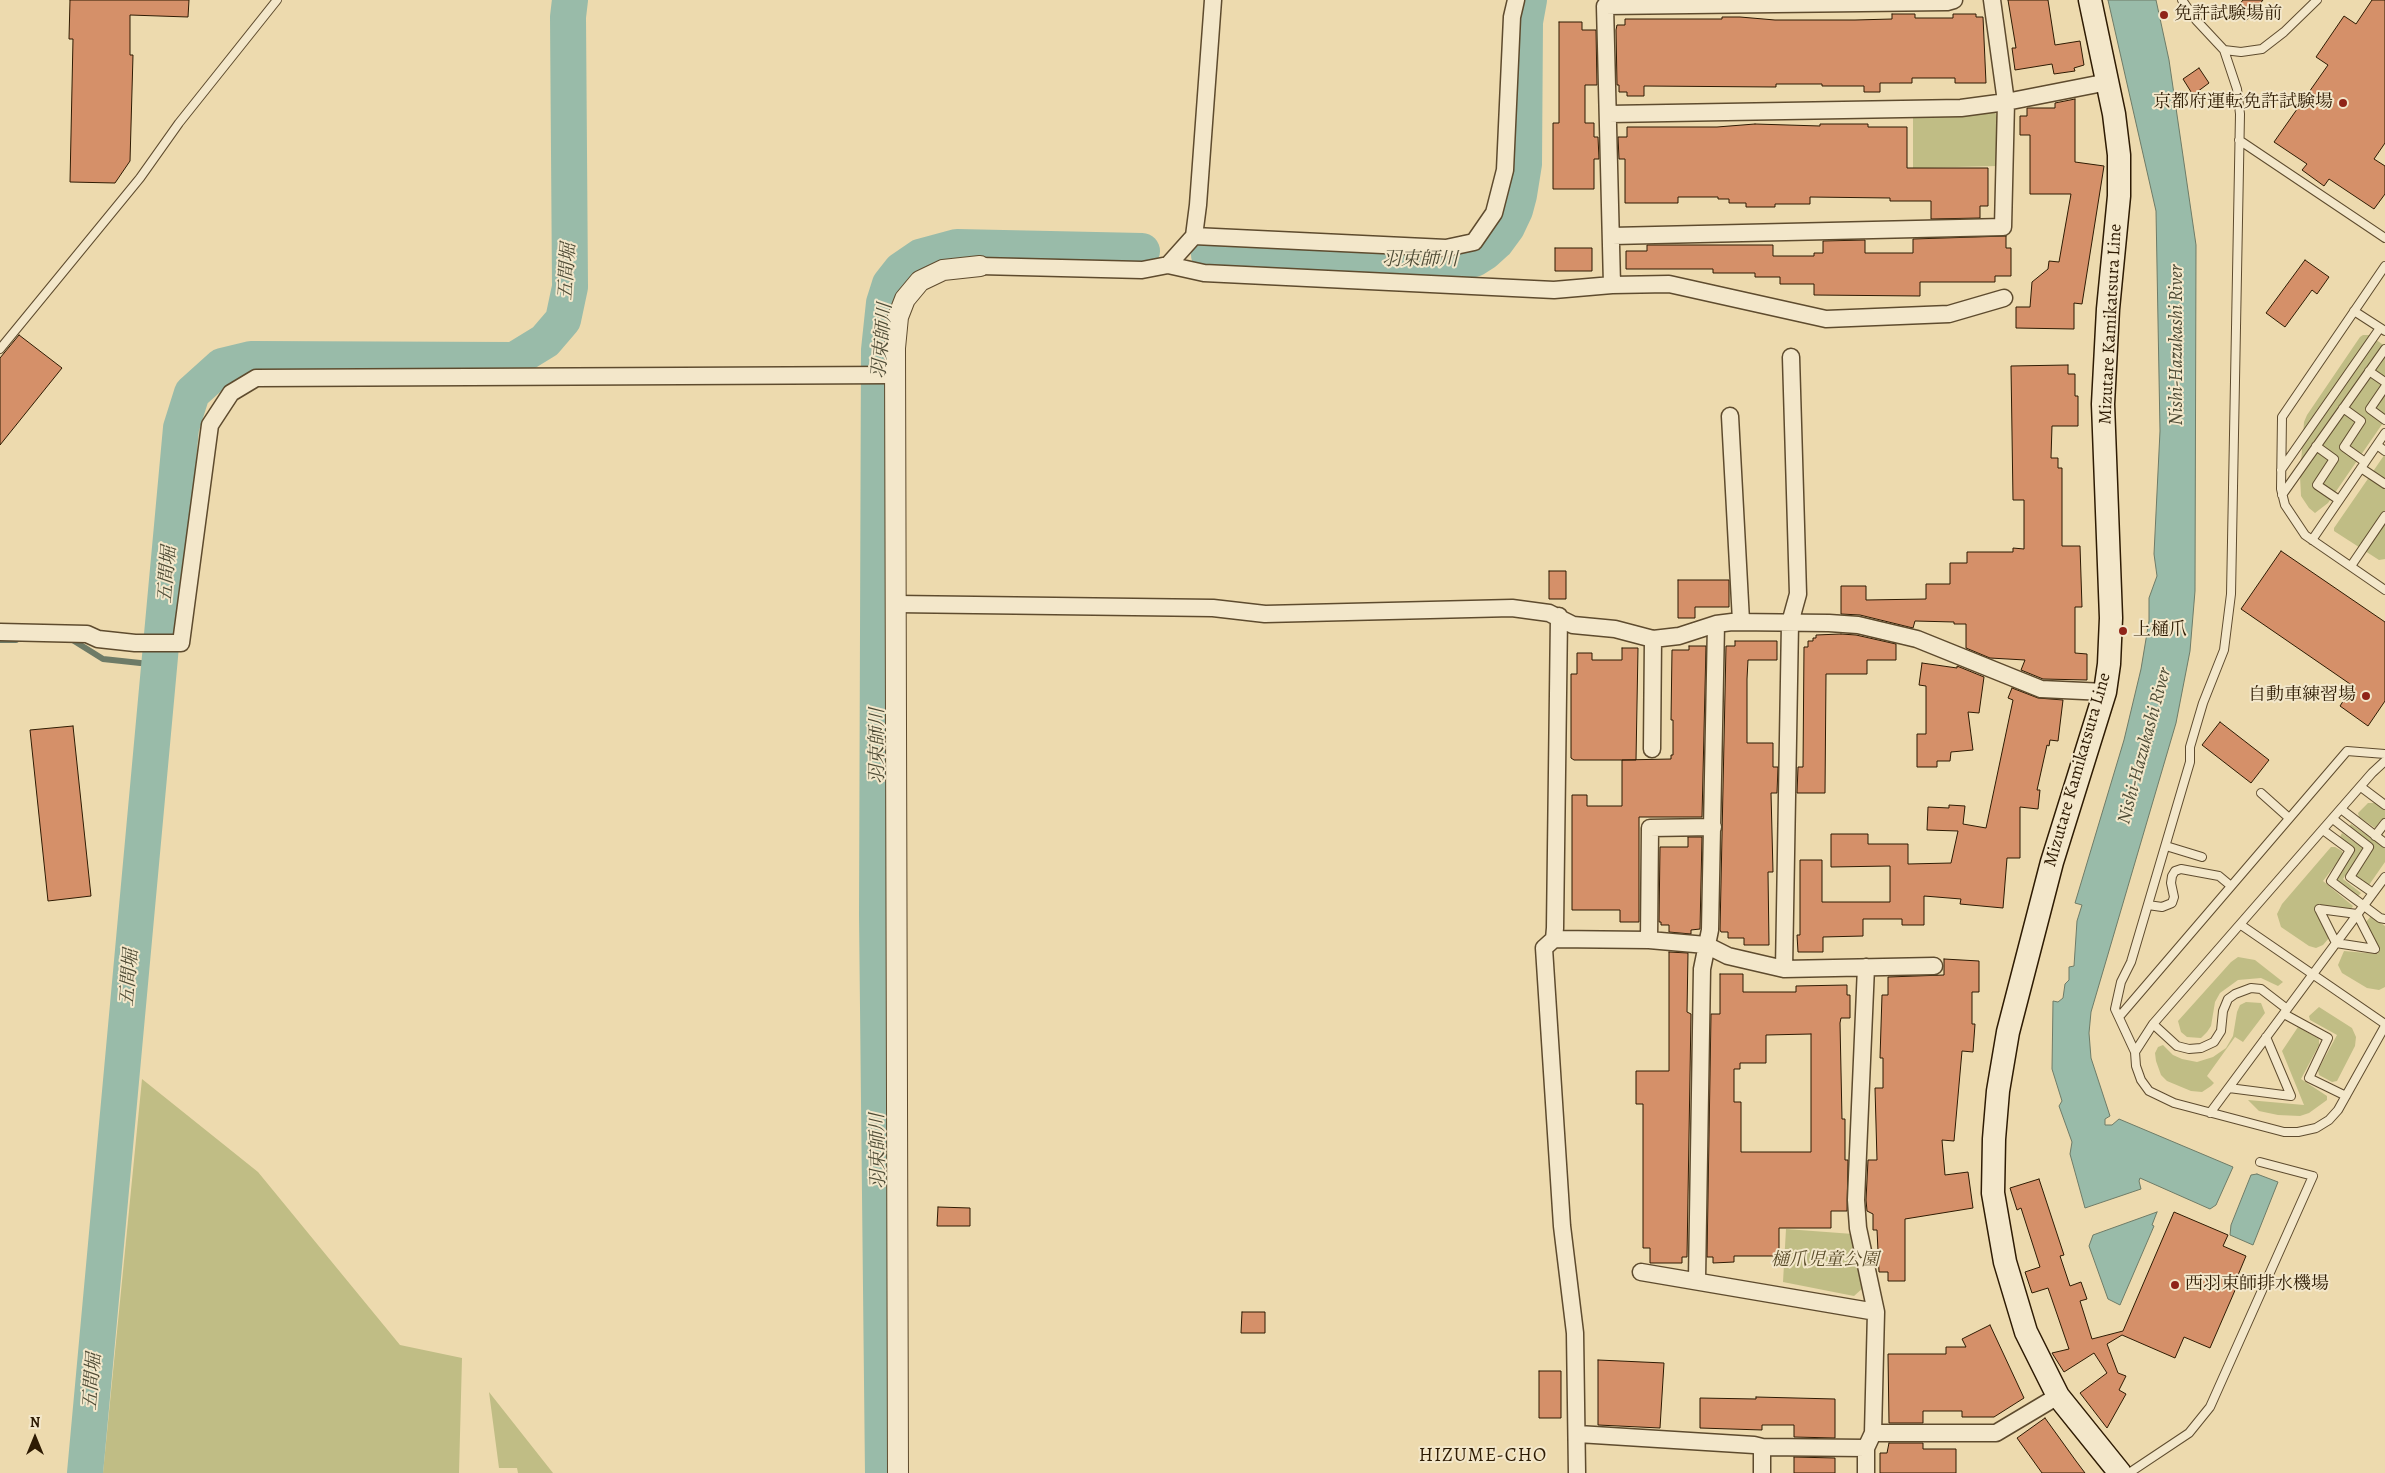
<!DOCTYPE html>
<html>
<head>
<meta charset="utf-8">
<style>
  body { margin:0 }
  #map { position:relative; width:2385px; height:1473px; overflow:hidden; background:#eddaae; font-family:Alegreya,serif }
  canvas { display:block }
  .north { position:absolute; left:10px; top:1413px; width:50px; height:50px; -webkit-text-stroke:4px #f3e7ca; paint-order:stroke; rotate:0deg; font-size:14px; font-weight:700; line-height:20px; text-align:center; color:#2e1b03 }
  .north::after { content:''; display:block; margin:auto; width:18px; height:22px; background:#2e1b03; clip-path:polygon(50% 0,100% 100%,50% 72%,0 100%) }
</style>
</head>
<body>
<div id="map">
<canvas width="2385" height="1473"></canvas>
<div class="north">N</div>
</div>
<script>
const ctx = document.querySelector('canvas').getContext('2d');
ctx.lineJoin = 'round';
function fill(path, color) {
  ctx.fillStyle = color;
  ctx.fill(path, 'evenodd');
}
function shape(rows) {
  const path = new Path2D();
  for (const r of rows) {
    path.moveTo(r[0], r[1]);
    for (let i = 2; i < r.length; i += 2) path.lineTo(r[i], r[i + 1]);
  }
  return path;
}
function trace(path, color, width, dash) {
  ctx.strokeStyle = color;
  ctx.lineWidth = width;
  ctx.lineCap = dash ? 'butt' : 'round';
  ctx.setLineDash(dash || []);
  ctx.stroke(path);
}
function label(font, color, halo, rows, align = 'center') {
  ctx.font = font + ' Alegreya,"Noto Serif JP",serif';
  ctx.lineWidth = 4;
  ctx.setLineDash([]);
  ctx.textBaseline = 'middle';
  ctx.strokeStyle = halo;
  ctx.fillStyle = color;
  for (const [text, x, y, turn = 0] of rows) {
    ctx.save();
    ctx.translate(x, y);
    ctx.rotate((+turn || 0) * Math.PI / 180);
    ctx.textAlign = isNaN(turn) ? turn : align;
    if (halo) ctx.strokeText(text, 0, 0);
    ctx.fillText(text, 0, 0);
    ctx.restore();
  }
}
fill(shape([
  [1995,112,1998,120,1997,166,1913,168,1913,116,1966,116],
  [2363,335,2369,335,2385,346,2385,420,2328,503,2315,513,2309,508,2301,496,2300,476,2304,422,2307,415,2360,337],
  [2385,454,2385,559,2379,560,2334,531,2334,528],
  [2368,803,2375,803,2385,810,2385,821,2382,819,2375,828,2359,817,2358,813],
  [2351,824,2385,848,2385,862,2369,885,2364,884,2355,877,2373,848,2348,828],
  [2342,833,2364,849,2343,879,2361,893,2357,897,2337,881,2337,878,2355,851,2340,837],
  [2331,847,2335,847,2342,851,2343,855,2323,881,2353,906,2351,909,2316,907,2329,938,2323,945,2316,948,2309,946,2281,927,2277,914,2282,904],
  [2371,916,2385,926,2385,987,2379,990,2367,988,2342,973,2338,965,2344,951,2378,954,2379,951,2366,922],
  [2238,957,2255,960,2283,982,2278,986,2261,978,2238,980,2220,993,2215,1002,2211,1026,2207,1032,2201,1038,2187,1037,2181,1032,2178,1021,2231,962],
  [2246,1002,2261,1003,2265,1013,2243,1042,2235,1037,2207,1076,2214,1083,2211,1086,2202,1092,2191,1091,2167,1081,2161,1075,2156,1061,2155,1053,2158,1047,2163,1045,2173,1055,2182,1059,2197,1062,2213,1057,2226,1048,2233,1036,2237,1012,2240,1005],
  [2319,1007,2352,1028,2356,1037,2355,1046,2337,1081,2332,1082,2319,1075,2318,1070,2337,1035,2310,1020,2309,1016],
  [2298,1027,2319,1039,2319,1045,2301,1079,2327,1096,2327,1100,2309,1113,2300,1116,2278,1115,2259,1111,2248,1100,2304,1105,2282,1051],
  [142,1079,258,1172,400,1345,462,1358,459,1473,103,1473],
  [1786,1229,1853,1234,1864,1287,1854,1296,1783,1282],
  [489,1392,553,1473,518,1473,517,1468,499,1468]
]), '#c0bd85');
const water = shape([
  [2108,0,2156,0,2169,60,2196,245,2195,591,2190,651,2176,723,2091,1012,2089,1033,2091,1058,2110,1116,2105,1119,2105,1125,2112,1125,2119,1119,2233,1167,2216,1205,2210,1209,2140,1178,2139,1181,2141,1189,2085,1208,2070,1154,2072,1142,2059,1106,2062,1101,2052,1069,2053,1001,2058,1002,2063,998,2065,984,2069,980,2069,967,2074,966,2077,921,2082,905,2075,903,2124,740,2141,669,2149,621,2149,598,2157,576,2154,554,2160,431,2156,211,2108,0],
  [2257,1174,2278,1182,2253,1245,2230,1235,2231,1225,2251,1175,2257,1174],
  [2157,1212,2152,1225,2154,1226,2120,1305,2108,1299,2089,1246,2093,1235,2157,1212]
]);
fill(water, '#99bba9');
trace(water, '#6e7b67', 1);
trace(shape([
  [71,639,103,659,159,665],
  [0,640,16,640]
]), '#6e7b67', 6);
trace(shape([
  [1209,255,1451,263,1474,259,1485,252,1496,242,1507,227,1515,210,1519,195,1524,164,1525,22,1529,0],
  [85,1473,181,428,192,393,222,366,251,359,514,360,545,341,563,320,570,287,568,17,570,0],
  [883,1473,877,914,879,350,884,303,890,284,901,270,920,257,957,247,1142,251]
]), '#99bba9', 36);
const building = shape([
  [70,0,189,0,188,17,130,15,130,55,133,55,130,161,115,183,70,182,73,39,69,39,70,0],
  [2008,0,2048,0,2055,45,2080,41,2084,65,2074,68,2075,71,2054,74,2052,64,2015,70,2012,48,2016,48,2008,0],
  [2243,0,2263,0,2245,22,2233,12,2243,0],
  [2372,0,2385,0,2385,143,2374,159,2385,166,2385,194,2374,209,2329,179,2324,186,2302,170,2307,164,2274,142,2328,65,2316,57,2344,16,2356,24,2372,0],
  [1892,14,1915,14,1915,18,1953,18,1953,14,1976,14,1976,17,1983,17,1986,83,1955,83,1955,78,1912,78,1912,83,1880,83,1880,92,1864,92,1864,86,1822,86,1822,84,1776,84,1776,87,1644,86,1644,96,1627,96,1627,92,1619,92,1619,85,1617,85,1616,30,1617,25,1625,25,1625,19,1722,19,1722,17,1740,17,1775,20,1855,20,1892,19,1892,14],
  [1559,22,1582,22,1582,30,1596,30,1597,85,1585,85,1585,123,1594,123,1594,137,1598,137,1599,159,1594,159,1594,189,1553,189,1553,123,1559,123,1559,22],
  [2199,68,2209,83,2193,95,2183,79,2199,68],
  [2075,99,2075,162,2104,166,2082,304,2074,303,2074,329,2016,328,2016,307,2030,307,2032,282,2048,269,2049,261,2059,262,2071,194,2030,194,2030,135,2020,135,2020,116,2027,116,2027,108,2055,108,2055,103,2075,99],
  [1755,124,1820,126,1820,124,1868,124,1868,127,1907,127,1907,168,1988,168,1988,206,1980,206,1980,218,1931,219,1931,201,1890,201,1890,198,1810,197,1810,204,1775,204,1775,207,1746,207,1746,203,1729,203,1729,199,1718,199,1718,197,1678,197,1678,203,1625,203,1625,159,1619,159,1618,137,1627,137,1627,127,1717,127,1755,124],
  [2006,236,2006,248,2011,248,2011,276,1995,276,1995,282,1920,282,1920,296,1814,295,1814,284,1780,284,1780,277,1755,277,1755,273,1713,273,1713,269,1626,269,1626,251,1647,251,1647,245,1773,245,1773,256,1814,256,1814,253,1823,253,1823,241,1865,240,1865,253,1913,253,1913,239,2006,236],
  [1555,248,1592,248,1592,271,1555,271,1555,248],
  [2305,260,2329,277,2317,294,2312,290,2285,327,2266,313,2305,260],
  [19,335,62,368,0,445,0,358,19,335],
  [2068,365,2068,374,2075,374,2075,396,2078,396,2078,426,2052,426,2051,458,2058,458,2058,468,2062,468,2062,546,2080,546,2082,607,2075,607,2075,653,2087,654,2087,680,2043,679,2021,670,2025,660,1990,658,1966,648,1966,624,1954,624,1954,622,1915,621,1913,628,1860,615,1841,614,1841,586,1866,586,1866,600,1926,599,1926,584,1950,584,1950,563,1967,563,1967,552,2013,552,2013,548,2024,549,2024,500,2013,500,2011,366,2068,365],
  [2281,551,2385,622,2385,701,2368,726,2340,706,2353,686,2241,609,2281,551],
  [1549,571,1566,571,1566,599,1549,599,1549,571],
  [1678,580,1729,580,1729,607,1695,607,1695,618,1678,618,1678,580],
  [1841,634,1856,635,1896,644,1896,660,1867,660,1867,674,1826,674,1825,793,1797,793,1798,767,1803,767,1804,647,1808,647,1808,641,1813,641,1813,638,1816,638,1816,635,1841,634],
  [1735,641,1777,641,1777,660,1748,660,1747,679,1747,743,1773,743,1773,767,1778,767,1777,793,1771,793,1773,872,1768,872,1769,945,1744,945,1744,938,1728,938,1728,932,1721,932,1720,930,1726,646,1735,646,1735,641],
  [1689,646,1706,646,1702,817,1639,817,1639,922,1620,922,1620,910,1572,910,1572,795,1587,795,1587,806,1622,806,1622,760,1671,759,1671,755,1673,755,1673,720,1671,720,1672,650,1689,650,1689,646],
  [1622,648,1638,648,1636,760,1574,760,1571,758,1571,674,1577,674,1577,653,1592,653,1592,660,1622,660,1622,648],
  [1922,663,1957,668,1957,666,1984,677,1979,713,1968,712,1973,750,1951,752,1950,761,1937,761,1937,767,1917,767,1917,734,1926,734,1926,686,1919,685,1922,663],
  [2012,688,2038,698,2063,700,2058,741,2050,740,2049,746,2047,745,2037,790,2040,790,2038,809,2020,807,2020,858,2007,858,2003,908,1960,904,1961,899,1924,896,1924,925,1902,925,1902,919,1863,919,1863,936,1823,937,1823,952,1798,952,1797,935,1800,935,1800,860,1822,860,1822,902,1890,902,1890,866,1831,867,1831,834,1868,834,1868,844,1908,844,1908,864,1951,863,1958,831,1927,830,1928,807,1949,808,1949,805,1965,806,1963,824,1986,828,2013,700,2008,698,2012,688],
  [2220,722,2269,760,2251,783,2202,745,2220,722],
  [73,726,91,896,48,901,30,730,73,726],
  [1688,837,1702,837,1700,929,1691,930,1691,934,1669,932,1669,925,1661,925,1661,922,1659,922,1660,847,1688,847,1688,837],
  [1669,952,1688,953,1687,1012,1691,1014,1687,1257,1682,1257,1682,1263,1650,1263,1650,1248,1643,1248,1643,1104,1636,1104,1636,1071,1669,1071,1669,952],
  [1944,959,1979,961,1979,992,1972,992,1972,1024,1975,1024,1973,1052,1962,1051,1954,1141,1942,1140,1945,1175,1968,1172,1973,1208,1905,1219,1905,1281,1888,1281,1888,1272,1879,1272,1877,1230,1873,1230,1873,1214,1867,1211,1866,1200,1868,1160,1877,1160,1875,1088,1883,1088,1883,1058,1880,1058,1882,995,1888,995,1888,977,1944,975,1944,959],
  [1720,974,1743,974,1743,992,1796,992,1796,986,1847,985,1847,995,1850,995,1850,1018,1841,1018,1840,1023,1842,1119,1845,1119,1845,1160,1848,1160,1847,1211,1831,1211,1831,1228,1779,1228,1779,1256,1734,1256,1734,1262,1713,1263,1713,1257,1707,1257,1711,1014,1720,1014,1720,974],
  [1811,1034,1811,1152,1741,1152,1741,1102,1734,1102,1734,1069,1740,1069,1740,1063,1766,1063,1766,1035,1811,1034],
  [2039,1179,2064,1255,2060,1256,2070,1286,2081,1282,2087,1299,2080,1301,2092,1339,2123,1331,2174,1212,2228,1235,2223,1246,2246,1256,2233,1287,2236,1288,2210,1348,2184,1337,2175,1358,2122,1335,2107,1344,2118,1373,2126,1376,2119,1390,2126,1394,2107,1428,2080,1393,2107,1373,2094,1353,2064,1372,2052,1353,2069,1349,2048,1288,2032,1293,2025,1272,2040,1267,2021,1208,2017,1210,2010,1188,2039,1179],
  [938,1207,970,1208,970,1226,937,1226,938,1207],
  [1242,1312,1265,1312,1265,1333,1241,1333,1242,1312],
  [1990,1325,2024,1398,1994,1417,1962,1417,1962,1411,1923,1411,1923,1423,1889,1423,1888,1354,1946,1354,1946,1347,1966,1347,1962,1339,1990,1325],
  [1598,1360,1664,1363,1660,1428,1598,1425,1598,1360],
  [1539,1371,1561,1371,1561,1418,1539,1418,1539,1371],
  [1756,1397,1835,1399,1835,1438,1794,1437,1794,1425,1762,1425,1762,1430,1700,1428,1700,1398,1756,1399,1756,1397],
  [2045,1418,2076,1461,2085,1473,2042,1473,2017,1438,2045,1418],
  [1889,1443,1923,1443,1923,1449,1956,1449,1956,1473,1880,1473,1880,1453,1887,1453,1889,1443],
  [1794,1457,1835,1458,1835,1473,1794,1473,1794,1457]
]);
fill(building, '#d59069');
trace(building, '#2e1b03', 1);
const service = shape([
  [2182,0,2196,20,2224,50,2241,52,2262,49,2284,32,2317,0],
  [2239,140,2385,238],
  [2385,266,2282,417,2281,489,2285,505,2305,535,2385,590],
  [2354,311,2385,331],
  [0,349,140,178,179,123,277,0],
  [2369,371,2385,382],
  [2385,387,2370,409,2385,420],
  [2343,408,2361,421,2344,447,2365,462],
  [2377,445,2385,451],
  [2316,446,2334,459,2317,485,2339,500],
  [2361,468,2385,484],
  [2281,470,2380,328],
  [2282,495,2385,349],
  [2312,540,2385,433],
  [2351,566,2385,516],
  [2385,761,2372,773,2153,1024,2135,1052,2136,1066,2141,1080,2149,1091,2174,1103,2284,1132,2298,1132,2316,1128,2329,1120,2338,1110,2385,1026],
  [2361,787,2385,805],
  [2261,793,2289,818],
  [2341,809,2385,843],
  [2333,819,2369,847,2350,877,2373,893],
  [2323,830,2350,850,2331,881,2380,918,2385,919],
  [2375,836,2385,823],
  [2166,846,2202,857],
  [2148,905,2162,907,2172,903,2174,897,2171,883,2172,876,2175,871,2181,869,2219,876,2231,886],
  [2319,909,2357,914,2375,949,2336,943,2319,909],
  [2241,925,2385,1024],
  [2284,1014,2328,1038,2309,1078,2346,1096],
  [2119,1017,2347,751,2385,754],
  [2153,1024,2177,1046,2189,1049,2201,1048,2214,1042,2221,1031,2223,1011,2228,999,2235,994,2251,988,2261,989,2287,1009],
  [2135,1052,2115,1009,2121,982,2131,962,2190,762,2190,747,2203,703,2224,650,2231,594,2240,114,2237,89,2224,50],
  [2229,1088,2291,1096,2266,1037],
  [2210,1113,2385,877],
  [2129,1473,2189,1433,2210,1407,2313,1176,2260,1162]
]);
const minor = shape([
  [1609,114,1961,108,2006,102,2108,82],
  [1194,236,1446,248,1474,242,1494,213,1505,170,1512,17,1516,0],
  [1612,236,2003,227,2006,102,1992,0],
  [1168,265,1204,273,1554,290,1612,285,1669,284,1826,319,1949,314,2004,298],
  [980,266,1142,270,1168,265,1194,236,1198,205,1213,0],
  [1612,285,1605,6,1947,2,1954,0],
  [1730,416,1741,621],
  [896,604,1213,608,1265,614,1512,608,1549,613,1573,625,1615,629,1653,639,1679,636,1716,624,1732,622,1829,623,1858,625,1917,639,2041,689,2105,692],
  [1559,616,1555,928,1554,939,1544,948,1562,1226,1575,1333,1577,1473],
  [0,632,87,634,98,639,135,643,181,643,210,425,231,393,256,378,895,375],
  [1652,749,1653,639],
  [1554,939,1649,940,1706,945,1728,956,1784,969,1934,966],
  [1649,940,1650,828,1713,827],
  [1866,967,1856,1200,1858,1228,1876,1312,1873,1433,1866,1448,1866,1473],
  [1784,969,1790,623,1798,594,1791,357],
  [1641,1272,1876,1312],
  [1697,1279,1702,969,1710,930,1716,624],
  [1873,1433,1996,1433,2058,1396],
  [1578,1434,1754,1445,1762,1447],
  [1762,1473,1762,1447,1866,1448]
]);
const tertiary = shape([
  [898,1473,895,348,898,317,905,299,920,281,943,270,980,266]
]);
const secondary = shape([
  [2090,0,2114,114,2119,155,2119,196,2108,309,2103,404,2111,618,2109,664,2105,692,2052,862,2008,1032,1998,1091,1994,1139,1993,1193,2005,1262,2026,1332,2058,1396,2120,1473]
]);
trace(service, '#5e4b2e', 10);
trace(minor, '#5e4b2e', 19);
trace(tertiary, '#5e4b2e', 22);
trace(secondary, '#2e1b03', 25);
trace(service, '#f3e7ca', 8);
trace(minor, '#f3e7ca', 16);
trace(tertiary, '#f3e7ca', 20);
trace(secondary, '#f3e7ca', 22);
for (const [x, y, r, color] of [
  [2164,15,5,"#8f2418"],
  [2343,103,5,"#8f2418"],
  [2123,631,5,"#8f2418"],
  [2366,696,5,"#8f2418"],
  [2175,1285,5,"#8f2418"]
]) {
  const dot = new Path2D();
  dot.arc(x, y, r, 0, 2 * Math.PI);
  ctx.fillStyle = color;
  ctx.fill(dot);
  trace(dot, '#f3e7ca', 2);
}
label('18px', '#2e1b03', '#f3e7ca', [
  ["免許試験場前",2174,15],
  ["京都府運転免許試験場",2333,103,"right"],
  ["上樋爪",2133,631],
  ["自動車練習場",2356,696,"right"],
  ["西羽束師排水機場",2185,1285]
], 'left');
label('18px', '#2e1b03', '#f3e7ca', [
  ["Mizutare Kamikatsura Line",2111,324,-87],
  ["Mizutare Kamikatsura Line",2078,770,-74]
]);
label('italic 18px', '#5a4c2a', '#f3e7ca', [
  ["樋爪児童公園",1825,1261]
]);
label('italic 19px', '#4e4b35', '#f3e7ca', [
  ["羽束師川",1420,260],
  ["五間堀",568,272,-86],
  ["羽束師川",883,341,-85],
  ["Nishi-Hazukashi River",2177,345,-90],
  ["五間堀",168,575,-85],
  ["羽束師川",878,746,-90],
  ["Nishi-Hazukashi River",2145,746,-75],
  ["五間堀",130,978,-85],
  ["羽束師川",879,1151,-91],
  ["五間堀",93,1382,-85]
]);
ctx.letterSpacing = '1px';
label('19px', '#2e1b03', '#f3e7ca', [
  ["HIZUME-CHO",1483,1456]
]);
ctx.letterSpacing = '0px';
</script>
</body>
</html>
